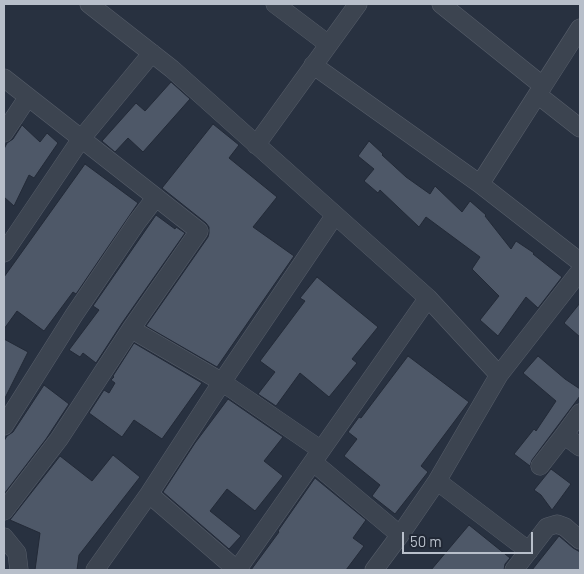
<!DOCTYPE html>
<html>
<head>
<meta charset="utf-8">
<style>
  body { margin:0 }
  #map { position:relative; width:584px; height:574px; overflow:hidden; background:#283140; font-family:Barlow,sans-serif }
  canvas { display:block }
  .frame { position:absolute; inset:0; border:5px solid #b8bfca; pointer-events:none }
  .scale { position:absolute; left:402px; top:532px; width:131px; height:22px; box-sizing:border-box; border:2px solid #b8bfca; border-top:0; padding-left:6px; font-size:15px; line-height:18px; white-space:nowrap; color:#b8bfca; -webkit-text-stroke:4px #212835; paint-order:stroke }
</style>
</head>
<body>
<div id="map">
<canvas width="584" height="574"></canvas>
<div class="frame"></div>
<div class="scale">50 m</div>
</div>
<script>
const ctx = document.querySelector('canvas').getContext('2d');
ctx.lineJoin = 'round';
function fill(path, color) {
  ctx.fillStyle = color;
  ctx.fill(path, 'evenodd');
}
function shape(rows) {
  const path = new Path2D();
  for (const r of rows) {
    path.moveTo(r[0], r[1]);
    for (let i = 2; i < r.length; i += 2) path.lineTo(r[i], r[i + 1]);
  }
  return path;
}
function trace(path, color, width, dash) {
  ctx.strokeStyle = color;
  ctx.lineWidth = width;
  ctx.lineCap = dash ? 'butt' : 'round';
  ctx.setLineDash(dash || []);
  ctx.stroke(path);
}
const building = shape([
  [171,82,190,99,143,152,128,138,115,152,102,141,136,103,145,111,171,82],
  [213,124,239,145,229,158,277,197,253,227,294,256,217,367,146,326,208,237,209,233,209,227,206,223,162,188,213,124],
  [22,125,40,142,47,133,58,143,34,178,29,175,14,206,4,197,4,149,7,143,13,139,22,125],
  [369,141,383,154,382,155,406,177,430,194,435,186,462,212,470,201,486,215,485,216,511,249,516,241,534,253,533,254,562,277,538,308,526,297,498,336,480,320,499,296,472,269,480,257,426,217,419,227,380,190,378,193,364,181,374,169,358,156,369,141],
  [85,164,138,203,76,294,73,292,44,331,17,311,4,329,4,277,85,164],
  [156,215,175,229,176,227,185,233,122,323,96,363,83,353,80,357,69,350,99,310,93,306,156,215],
  [317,277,378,327,352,359,357,363,329,397,300,373,276,406,258,394,275,372,260,361,305,301,300,298,317,277],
  [580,303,580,337,564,323,580,303],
  [4,339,28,352,4,400,4,339],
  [134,343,202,383,162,439,134,420,122,437,89,413,104,390,109,393,115,383,111,380,114,377,113,376,134,343],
  [408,356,469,402,421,466,428,472,395,514,372,496,380,485,344,456,357,439,348,432,359,417,361,418,408,356],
  [538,356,565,379,580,389,580,396,532,460,530,466,514,454,534,429,536,431,556,401,523,373,538,356],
  [44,385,69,404,46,439,4,494,4,441,7,436,13,432,44,385],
  [228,399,283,437,264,461,283,476,255,511,227,489,210,511,241,536,229,549,163,492,195,443,228,399],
  [113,455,140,477,79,555,77,570,35,570,40,533,10,520,60,456,92,481,113,455],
  [551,469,571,484,552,510,541,495,534,490,551,469],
  [315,478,366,520,353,538,364,546,346,570,251,570,279,532,278,531,315,478],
  [469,525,510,558,505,564,504,570,431,570,469,525],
  [559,536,573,548,580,552,580,570,532,570,559,536]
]);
fill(building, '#4e5868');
trace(building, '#232a37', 1);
const street = shape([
  [89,4,172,69,428,298,499,375],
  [275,4,328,44],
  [441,4,543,86],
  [313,65,480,184,580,262],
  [4,78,199,231,131,329,59,439,4,511],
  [538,95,580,128],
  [4,133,28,97],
  [256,145,358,4],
  [480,184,580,28],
  [4,253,81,139,152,53],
  [131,329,222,382,321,450],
  [4,426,74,315,137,222,156,197],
  [564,435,580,447],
  [313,462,400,535],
  [540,466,564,435,580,413],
  [437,481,529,551],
  [149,494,237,570],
  [4,537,17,553,19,570],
  [95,570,149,494,222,382,335,215],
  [237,570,428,298],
  [374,570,400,535,437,481,499,375,580,271],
  [514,570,547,527,557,524,565,527,580,540]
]);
trace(street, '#575e6a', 19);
trace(street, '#3c4450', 18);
</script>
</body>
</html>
